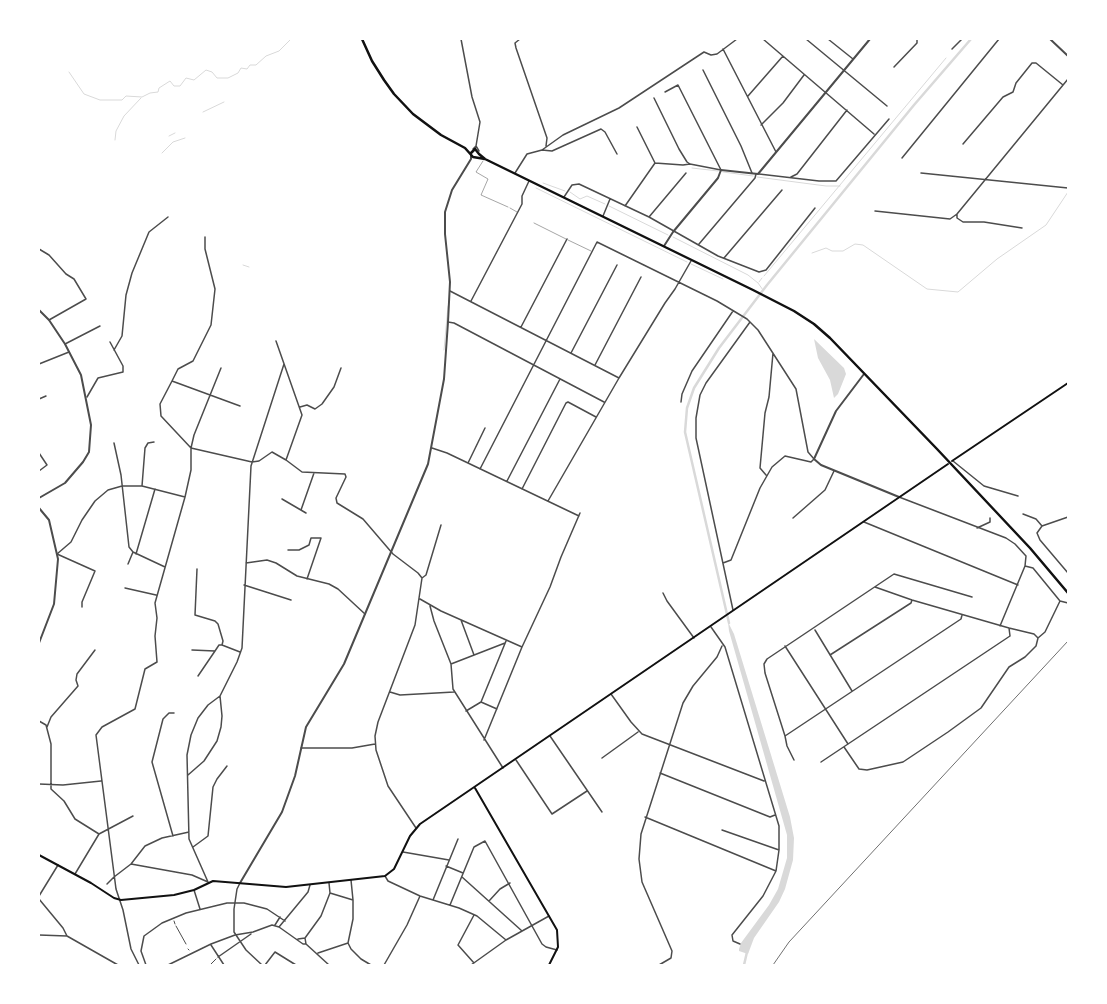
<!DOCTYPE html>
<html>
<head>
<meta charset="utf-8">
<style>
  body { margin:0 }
  #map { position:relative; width:1107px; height:1004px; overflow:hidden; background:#fff; font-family:Helvetica,sans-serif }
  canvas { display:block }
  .frame { position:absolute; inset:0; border:40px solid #fff; pointer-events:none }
</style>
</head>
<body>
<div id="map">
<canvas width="1107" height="1004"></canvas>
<div class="frame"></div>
</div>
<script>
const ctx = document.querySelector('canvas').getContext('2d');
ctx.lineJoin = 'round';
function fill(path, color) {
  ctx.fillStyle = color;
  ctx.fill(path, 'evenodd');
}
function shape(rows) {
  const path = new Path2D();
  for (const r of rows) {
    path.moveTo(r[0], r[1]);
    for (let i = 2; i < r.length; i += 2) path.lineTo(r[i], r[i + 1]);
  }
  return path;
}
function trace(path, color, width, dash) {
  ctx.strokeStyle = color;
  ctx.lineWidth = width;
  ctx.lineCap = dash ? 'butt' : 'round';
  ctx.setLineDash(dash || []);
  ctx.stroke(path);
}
fill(shape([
  [814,339,844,368,846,374,838,394,834,398,830,380,818,358],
  [728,622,734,634,790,817,794,838,793,860,785,889,779,902,754,938,748,954,739,951,739,949,741,943,769,905,778,889,787,858,787,835,729,631]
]), '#d9d9d9');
trace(shape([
  [69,72,84,94,100,100,122,100,126,96,142,97,150,93,158,92,159,88,170,81,174,86,180,86,186,78,194,80,206,70,212,72,217,78,228,78,238,73,241,68,247,69,250,65,256,65,266,56,279,51,291,39],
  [203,112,224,102],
  [169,136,175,133],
  [115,140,116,131,124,116,141,98],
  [162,153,173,142,185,138],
  [692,168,718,171],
  [723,172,753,176],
  [757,177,826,186,840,186],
  [543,183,565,191],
  [536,188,687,262],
  [570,192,580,199,587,196,605,204],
  [609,206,668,235],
  [673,237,748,275,758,283,763,290],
  [812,253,826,248,832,251,843,251,855,244,863,245,927,289,958,292,997,259,1046,225,1068,192],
  [691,264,723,279],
  [243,265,249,267],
  [764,276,946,58],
  [759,282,762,278],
  [444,350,448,306]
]), '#d9d9d9', 1);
trace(shape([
  [729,623,685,432,687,408,694,388,719,348,767,285,914,105,971,39],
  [744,965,747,952]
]), '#d9d9d9', 2.5);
trace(shape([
  [483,161,476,172,488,179,481,195,508,207],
  [510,208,517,212],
  [534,223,566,239],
  [568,240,591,251]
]), '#4c4c4c', 0.5);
trace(shape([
  [174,921,175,924],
  [176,926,186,944],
  [188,949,189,950],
  [210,965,216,959]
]), '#4c4c4c', 1);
trace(shape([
  [461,39,472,97,480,122,476,146],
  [520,39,515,43,516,48,547,138,546,146],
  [763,39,874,134],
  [806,39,887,106],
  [828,39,853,59],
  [723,49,776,152],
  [952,49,962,39],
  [894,67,917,43,917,39],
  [703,70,741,146,752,173],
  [748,96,783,56],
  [654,98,679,149,687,162,690,164],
  [761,125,783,103,804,75],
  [963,144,1003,97,1013,92,1016,83,1032,63,1036,63,1063,85],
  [476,146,479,151],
  [473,149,476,146],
  [542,150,552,151,601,129,605,132,617,154],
  [902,158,999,39],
  [655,163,683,165,690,164,721,170,678,85,665,92],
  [515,173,527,154,542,150,563,135,619,108,704,52,711,55,717,54,737,39],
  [921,173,1068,188],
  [759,174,819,181,836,181,889,119],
  [791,177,797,174,847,110],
  [564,197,572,185,579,184,649,217,718,256,759,272,766,270,815,208],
  [625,206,655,163,637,127],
  [875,211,950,219,957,214,957,218,963,222,984,222,1022,228],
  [957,214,1068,79],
  [603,216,610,199],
  [649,217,686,173],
  [205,237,205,249,215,289,211,325,193,361,178,369,172,381,160,404,161,416,191,448,252,462,259,461,272,452,286,460],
  [699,244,755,178,756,174],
  [39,249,49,255,66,274,74,279,86,299,49,320],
  [724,258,782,190],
  [450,291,619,378],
  [471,301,522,204,522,196,529,181],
  [448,322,454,323,604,402],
  [521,327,567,239],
  [276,341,302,415,286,460,302,472,345,474,346,477,336,498,337,503,363,519,393,554,418,573,422,578],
  [65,344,100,326],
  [114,350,122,336,126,295,132,273,149,232,168,217],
  [571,353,617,265],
  [39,364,69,352],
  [595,365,641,277],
  [172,381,240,406],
  [87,397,98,378,123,372,123,366,110,342],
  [39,399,46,396],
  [681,402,682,394,692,371,733,311],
  [300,407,307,405,315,409,322,404,334,387,341,368],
  [114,443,121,475,129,547,133,552,128,564],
  [432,448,447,453,579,516],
  [39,453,47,465,39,471],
  [953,461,984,486,1018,496],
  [468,463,485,428],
  [480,469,597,242,717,301,747,319,758,330,796,389,808,452,814,459,811,462,785,456,772,467,760,488,731,560,723,563],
  [766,475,760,468,765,413,769,397,773,353],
  [507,481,560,379],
  [142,486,145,448,148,443,154,442],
  [522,489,566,403,568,402,596,417],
  [899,497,1006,538,1015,544,1026,556,1025,566],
  [282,499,306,513],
  [548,501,619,378,665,303,675,289,691,261],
  [301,510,314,473],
  [1023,514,1036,519,1042,526],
  [1068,517,1042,526,1037,533,1040,540,1068,573],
  [793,518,825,490,834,471],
  [864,522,1018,585],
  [977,528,990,522,990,518],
  [288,550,299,550,309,545,311,538,321,538,307,579],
  [133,552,165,567],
  [57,554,71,542,82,520,95,501,108,490,122,486,142,486,185,497],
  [57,554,95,571,82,602,82,607],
  [136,554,155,489],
  [246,563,267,560,276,563,297,576,329,584,338,589,365,614],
  [197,569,195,615,215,621,218,624,223,641,222,645],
  [244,585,291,600],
  [125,588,156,595],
  [663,593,667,601,694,638],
  [420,599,441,611,522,647],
  [430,606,434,621,451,664,453,689,503,768],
  [733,610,696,438,696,418,700,395,706,383,750,322],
  [461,620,474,655],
  [1000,626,1025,566,1033,568,1060,601,1068,603],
  [711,627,725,647,779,826,779,850,776,871,763,896,732,935,733,941,740,944],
  [1009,628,1034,634,1038,638],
  [815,630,852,691],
  [222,645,240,652],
  [785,646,848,744],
  [192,650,215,651],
  [830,655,911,603,912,600],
  [451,664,505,643],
  [198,676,215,651,219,645,222,645],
  [390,692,400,695,454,692],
  [611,694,631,722,642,734,764,781],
  [481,702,497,709],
  [466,711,481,702,506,641],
  [39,721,46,725,51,744,51,789,64,801,75,819,99,834],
  [47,727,51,717,78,686,76,680,77,674,95,650],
  [550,736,602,812],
  [785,736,961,619,962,615],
  [484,740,522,647,550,587,561,557,580,513],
  [844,747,859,769,867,770,903,762,948,732,981,708,1009,667,1025,657,1036,646,1038,638,1045,632,1060,601],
  [301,748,352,748,375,744],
  [602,758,638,732],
  [516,760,552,814,587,791],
  [794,760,787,746,785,736,765,673,764,664,767,659,894,574,972,597],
  [821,762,1010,636,1009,628,912,600,875,587],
  [660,773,770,817,775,815],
  [188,775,204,761,217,741,221,727,222,716,220,696,237,662,242,648,251,466,284,364],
  [39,784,63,785,101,781],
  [645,817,776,871],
  [416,828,388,786,376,750,375,736,378,722,415,625,422,578,426,575,441,525],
  [722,830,779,850],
  [173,836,152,762,163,719,169,713,174,713],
  [193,847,208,836,213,787,217,779,227,766],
  [403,852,449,860],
  [131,864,192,875,208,882],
  [446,866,463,873],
  [75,874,99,834,133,816],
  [385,876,388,881,420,896,459,908,477,916,506,940],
  [462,877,522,931],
  [208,882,189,839,187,755,191,735,198,718,208,705,220,696],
  [240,883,237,889,234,909,234,932,246,950,262,965],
  [107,884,114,877,131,864,145,846,162,838,189,832],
  [194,890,200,909],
  [330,893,353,900,351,880],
  [39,896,58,865],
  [39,899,63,928,67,936],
  [433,900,458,839],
  [489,901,500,889,510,883],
  [450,905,474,847,485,841,542,944,546,947,557,950],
  [275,925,280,917],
  [279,927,308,892,310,885],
  [39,935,67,936,118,965],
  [305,938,321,916,330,893,329,883],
  [305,938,306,944],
  [298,939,305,938],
  [348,943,351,949,361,959,371,965],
  [211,945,224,965],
  [318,953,348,943,353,919,353,900],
  [218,957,251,934],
  [474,963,458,945,474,915],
  [139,965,131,949,123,910,116,889,96,735,102,727,135,709,145,669,157,662,155,636,157,618,155,603,185,497,191,470,191,448,194,435,221,368],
  [146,965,141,951,144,936,162,923,186,913,227,903,244,903,267,909,285,921],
  [168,965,211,944,235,935,253,932,272,925,279,927,303,944,306,944,329,965],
  [265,965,275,952,296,965],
  [384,965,407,925,420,896],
  [471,965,506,940,549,916],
  [659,965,671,958,672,951,642,882,639,859,641,834,683,703,693,686,717,657,722,646]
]), '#4c4c4c', 1.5);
trace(shape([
  [1050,39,1068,56],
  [664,246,673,232,718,178,721,170,758,174,870,39],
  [39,310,49,320,65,344,81,375,91,425,89,452,83,462,65,483,39,498],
  [864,374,836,411,814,459,821,465,899,497],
  [39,508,49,520,58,559,54,604,39,643],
  [240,883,282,812,295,776,306,727,344,664,428,464,444,379,448,322,450,282,445,234,445,212,452,190,471,159,471,155]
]), '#4c4c4c', 2);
trace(shape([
  [952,461,1068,383],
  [475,788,557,930,558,947,549,965],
  [39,855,91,883,114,898,121,900,174,895,194,890,213,881,286,887,385,876,394,869,410,836,420,824,948,464]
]), '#111', 2);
trace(shape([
  [362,39,372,61,384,80,394,94,413,114,441,135,465,148,473,157,485,159],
  [471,153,475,149,479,154],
  [479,154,485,159,753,290,794,311,814,324,830,338,937,449,1030,548,1068,593]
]), '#111', 2.5);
trace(shape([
  [773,965,789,942,1068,641]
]), '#707070', 1);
</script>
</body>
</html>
